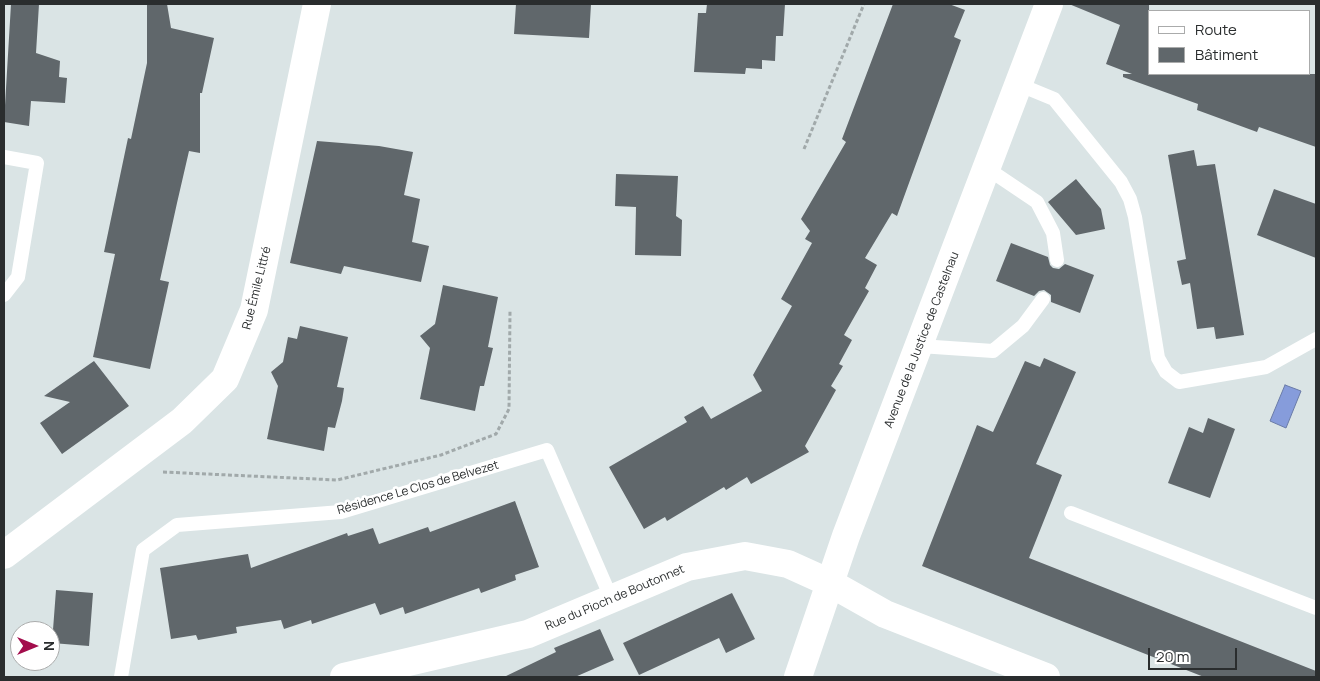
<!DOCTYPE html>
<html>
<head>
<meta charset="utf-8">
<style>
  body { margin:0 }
  #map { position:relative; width:1320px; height:681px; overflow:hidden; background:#dae4e5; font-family:Manrope,sans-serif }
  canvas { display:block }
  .frame { position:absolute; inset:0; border:5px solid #2a2d2e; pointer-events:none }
  .legend { position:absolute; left:1148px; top:10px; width:162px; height:65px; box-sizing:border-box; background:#fff; border:1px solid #aaabab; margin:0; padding:6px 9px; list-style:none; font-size:15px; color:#2a2d2e }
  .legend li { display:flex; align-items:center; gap:10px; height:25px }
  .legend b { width:25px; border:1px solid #aaabab }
  .north { position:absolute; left:10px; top:621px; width:50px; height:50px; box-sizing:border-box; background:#fff; border:1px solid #aaabab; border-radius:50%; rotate:90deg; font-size:14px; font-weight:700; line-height:20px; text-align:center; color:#2a2d2e }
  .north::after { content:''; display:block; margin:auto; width:18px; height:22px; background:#a30d4c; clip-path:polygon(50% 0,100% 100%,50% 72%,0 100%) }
  .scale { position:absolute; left:1148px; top:648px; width:89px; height:22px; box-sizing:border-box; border:2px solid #2a2d2e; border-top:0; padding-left:6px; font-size:15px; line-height:18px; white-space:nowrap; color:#2a2d2e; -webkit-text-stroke:4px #fff; paint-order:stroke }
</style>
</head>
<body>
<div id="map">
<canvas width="1320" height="681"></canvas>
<div class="frame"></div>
<ul class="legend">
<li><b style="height:6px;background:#fff"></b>Route</li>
<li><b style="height:14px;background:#60676b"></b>Bâtiment</li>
</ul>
<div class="north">N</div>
<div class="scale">20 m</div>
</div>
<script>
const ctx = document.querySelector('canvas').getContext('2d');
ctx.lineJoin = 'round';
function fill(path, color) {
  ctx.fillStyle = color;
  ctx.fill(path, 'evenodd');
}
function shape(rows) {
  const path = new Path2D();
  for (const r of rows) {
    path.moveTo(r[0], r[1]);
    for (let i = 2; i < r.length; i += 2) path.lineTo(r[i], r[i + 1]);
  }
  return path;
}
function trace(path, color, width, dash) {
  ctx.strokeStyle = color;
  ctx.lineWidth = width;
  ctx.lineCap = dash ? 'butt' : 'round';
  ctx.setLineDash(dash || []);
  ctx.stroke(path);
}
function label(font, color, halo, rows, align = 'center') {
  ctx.font = font + ' Manrope,sans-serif';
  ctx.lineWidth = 5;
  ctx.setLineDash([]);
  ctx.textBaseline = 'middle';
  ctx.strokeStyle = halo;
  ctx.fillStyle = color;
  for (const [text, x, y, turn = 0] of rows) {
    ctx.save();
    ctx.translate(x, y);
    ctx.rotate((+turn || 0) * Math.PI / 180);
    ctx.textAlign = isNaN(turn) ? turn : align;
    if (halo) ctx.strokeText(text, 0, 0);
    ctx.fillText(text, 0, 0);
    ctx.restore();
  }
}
const water = shape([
  [1285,385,1301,391,1286,428,1270,421,1285,385]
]);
fill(water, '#869cdb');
trace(water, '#6a7ba7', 1);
fill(shape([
  [11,4,39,4,36,53,60,61,59,77,67,78,65,103,31,101,29,126,4,122],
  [147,4,167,4,171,28,214,38,202,93,200,93,200,153,189,151,177,203,160,280,169,282,150,369,93,357,115,254,104,252,128,138,131,139,147,63],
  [516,4,591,4,589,38,514,34],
  [707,4,785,4,783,36,776,36,775,61,762,60,762,69,746,68,745,74,694,72,698,13,706,13],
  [893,4,949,4,965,10,954,37,961,40,897,216,892,213,865,258,877,265,865,288,869,291,844,335,852,340,839,364,843,366,831,386,836,390,805,446,809,452,751,484,747,477,726,490,724,487,667,521,665,517,644,529,609,467,687,422,684,417,703,406,711,419,762,391,753,375,792,306,781,299,812,243,805,239,810,231,801,219,846,142,842,139],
  [1069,4,1149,4,1149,74,1316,74,1316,147,1259,127,1257,132,1197,110,1198,104,1123,77,1123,74,1132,74,1106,64,1120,25],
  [317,141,379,146,413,152,404,195,420,199,412,242,429,246,421,282,344,266,341,274,290,263],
  [1194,150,1197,166,1215,164,1244,335,1216,339,1214,327,1197,329,1190,283,1182,285,1177,261,1186,259,1168,155],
  [616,174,678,176,676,216,682,220,681,256,635,255,636,207,615,206],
  [1076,179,1101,209,1105,229,1076,235,1048,202],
  [1274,189,1316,204,1316,258,1257,235],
  [1011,243,1048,257,1050,265,1053,268,1059,269,1065,264,1094,275,1080,313,1051,302,1051,295,1044,290,1039,291,1034,296,996,281],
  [443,285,498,297,488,347,493,348,484,386,480,386,475,411,420,399,430,348,420,336,435,324],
  [300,326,348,337,337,387,344,388,342,401,335,428,328,427,324,451,267,439,278,386,271,372,283,362,288,337,297,339],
  [1044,358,1076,372,1036,464,1062,475,1029,558,1316,671,1316,677,1204,677,922,566,977,425,993,432,1025,361,1040,367],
  [94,361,129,406,62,454,40,423,70,402,44,396],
  [1208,418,1235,429,1210,498,1168,483,1189,427,1203,433],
  [515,501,539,567,515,575,516,580,481,593,479,588,405,614,403,607,380,615,375,603,312,624,311,620,284,629,281,620,236,627,237,633,198,640,196,635,171,639,160,568,248,554,251,568,347,533,348,536,373,528,379,544,428,527,430,532],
  [56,590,93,593,89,646,52,643],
  [732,593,755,639,726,653,719,638,639,675,623,643],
  [600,629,614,660,575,677,504,677,556,652,554,648]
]), '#60676b');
trace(shape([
  [804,149,864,4],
  [163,472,337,480,441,455,496,434,509,409,510,311]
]), '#a1a9aa', 3, [4, 2.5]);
trace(shape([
  [1020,85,1054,99,1121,182,1130,199,1135,217,1158,358,1166,372,1179,382,1266,367,1316,339],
  [4,157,37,163,18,277,4,295],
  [988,169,1037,202,1053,233,1057,260],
  [920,346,993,351,1023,326,1043,299],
  [1071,513,1316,608],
  [121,677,143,550,177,525,341,512,547,450,612,600]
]), '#fff', 14);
trace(shape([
  [4,555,182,421,225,379,254,310,317,4],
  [344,677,528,634,687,567,745,556,788,564,830,583,885,614,1046,677]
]), '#fff', 28);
trace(shape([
  [798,677,846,536,1049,4]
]), '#fff', 28);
label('12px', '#2a2d2e', '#fff', [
  ["Rue Émile Littré",257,288,-76],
  ["Avenue de la Justice de Castelnau",922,340,-69],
  ["Résidence Le Clos de Belvezet",418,488,-16],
  ["Rue du Pioch de Boutonnet",615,598,-23]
]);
</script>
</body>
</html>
